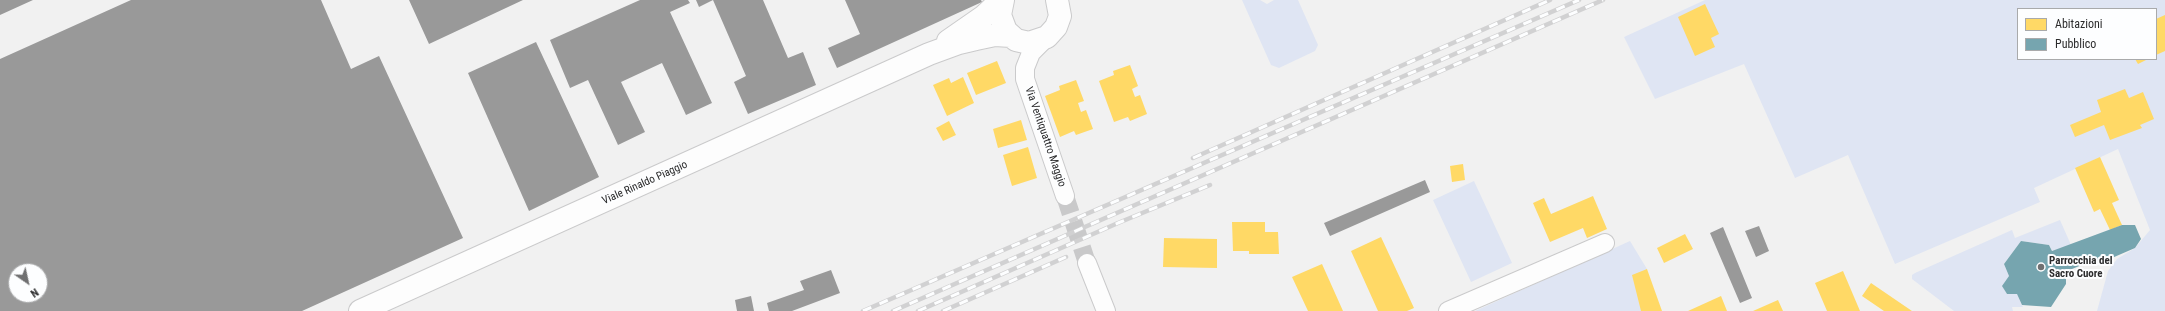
<!DOCTYPE html>
<html>
<head>
<meta charset="utf-8">
<style>
  body { margin:0 }
  #map { position:relative; width:2165px; height:311px; overflow:hidden; background:#f1f1f1; font-family:"Roboto Condensed",sans-serif }
  canvas { display:block }
  .legend { position:absolute; left:2017px; top:8px; width:140px; height:52px; box-sizing:border-box; background:#fdfeff; border:1px solid #a9aaab; margin:0; padding:5px 7px; list-style:none; font-size:12px; color:#2b2b2c }
  .legend li { display:flex; align-items:center; gap:8px; height:20px }
  .legend b { width:20px; border:1px solid #a9aaab }
  .north { position:absolute; left:8px; top:263px; width:40px; height:40px; box-sizing:border-box; background:#fdfeff; border:1px solid #a9aaab; border-radius:50%; rotate:146deg; font-size:11px; font-weight:700; line-height:16px; text-align:center; color:#2b2b2c }
  .north::after { content:''; display:block; margin:auto; width:14px; height:18px; background:#707071; clip-path:polygon(50% 0,100% 100%,50% 72%,0 100%) }
</style>
</head>
<body>
<div id="map">
<canvas width="2165" height="311"></canvas>
<ul class="legend">
<li><b style="height:11px;background:#ffd966"></b>Abitazioni</li>
<li><b style="height:11px;background:#76a5af"></b>Pubblico</li>
</ul>
<div class="north">N</div>
</div>
<script>
const ctx = document.querySelector('canvas').getContext('2d');
ctx.lineJoin = 'round';
function fill(path, color) {
  ctx.fillStyle = color;
  ctx.fill(path, 'evenodd');
}
function shape(rows) {
  const path = new Path2D();
  for (const r of rows) {
    path.moveTo(r[0], r[1]);
    for (let i = 2; i < r.length; i += 2) path.lineTo(r[i], r[i + 1]);
  }
  return path;
}
function trace(path, color, width, dash) {
  ctx.strokeStyle = color;
  ctx.lineWidth = width;
  ctx.lineCap = dash ? 'butt' : 'round';
  ctx.setLineDash(dash || []);
  ctx.stroke(path);
}
function label(font, color, halo, rows, align = 'center') {
  ctx.font = font + ' "Roboto Condensed",sans-serif';
  ctx.lineWidth = 4;
  ctx.setLineDash([]);
  ctx.textBaseline = 'middle';
  ctx.strokeStyle = halo;
  ctx.fillStyle = color;
  for (const [text, x, y, turn = 0] of rows) {
    ctx.save();
    ctx.translate(x, y);
    ctx.rotate((+turn || 0) * Math.PI / 180);
    ctx.textAlign = isNaN(turn) ? turn : align;
    if (halo) ctx.strokeText(text, 0, 0);
    ctx.fillText(text, 0, 0);
    ctx.restore();
  }
}
fill(shape([
  [1242,0,1260,0,1267,4,1274,0,1298,0,1318,45,1315,51,1279,68,1271,65],
  [1705,0,2165,0,2165,311,2097,311,2108,271,2117,259,2135,248,2150,230,2118,149,2034,188,2040,202,1895,264,1848,155,1795,178,1744,64,1655,99,1624,37],
  [2018,9,2156,9,2156,59,2018,59],
  [1474,181,1512,263,1471,282,1433,200],
  [2060,220,2071,245,2052,251,2049,245,2021,241,2004,264,2009,276,2003,287,2007,294,2017,294,2022,305,2023,307,2012,307,2013,311,1954,311,1912,279,1912,275,1915,273,2012,230,2015,238],
  [1630,241,1647,269,1641,311,1475,311]
]), '#dfe5f3');
fill(shape([
  [1705,4,1719,34,1711,38,1715,47,1695,56,1678,17],
  [2165,15,2165,51,2156,55,2156,19],
  [2135,59,2148,59,2138,64],
  [997,61,1006,83,976,95,967,73],
  [1130,65,1138,86,1132,89,1135,97,1140,95,1147,114,1130,121,1128,117,1114,122,1099,81,1114,75,1113,71],
  [963,77,974,103,947,116,933,85,949,78,951,83],
  [1076,80,1084,101,1078,103,1081,112,1086,110,1093,129,1076,135,1074,131,1060,137,1045,96,1060,90,1059,86],
  [2125,89,2129,98,2143,92,2154,119,2140,125,2142,128,2110,140,2104,125,2075,137,2070,125,2101,112,2097,100],
  [1021,120,1027,140,998,148,993,129],
  [949,121,956,135,943,141,936,128],
  [1028,147,1037,178,1012,186,1003,155],
  [2100,157,2119,200,2112,203,2122,225,2110,230,2100,209,2094,212,2075,168],
  [1463,164,1465,180,1452,182,1450,166],
  [1593,196,1607,229,1587,238,1583,228,1550,242,1533,203,1544,198,1551,214],
  [1232,222,1265,222,1265,232,1278,232,1279,254,1249,254,1249,251,1233,251],
  [1685,234,1693,249,1664,263,1657,248],
  [1381,237,1414,308,1407,311,1378,311,1351,251],
  [1164,238,1217,239,1217,268,1163,267],
  [1322,264,1343,311,1308,311,1292,277],
  [1647,269,1662,311,1641,311,1632,275],
  [1843,271,1860,311,1827,311,1815,283],
  [1871,283,1912,311,1884,311,1862,296],
  [1721,296,1727,311,1688,311],
  [1778,300,1783,311,1753,311]
]), '#ffd966');
fill(shape([
  [2122,225,2135,225,2141,239,2135,248,2098,264,2089,262,2072,269,2066,278,2066,284,2051,307,2022,305,2017,294,2007,294,2002,286,2009,276,2004,264,2021,241,2049,245,2052,251]
]), '#76a5af');
fill(shape([
  [0,0,33,0,0,15],
  [131,0,321,0,351,69,379,56,463,238,302,311,0,311,0,59],
  [16,271,40,271,40,295,16,295],
  [409,0,523,0,429,44],
  [640,0,688,0,690,3,670,12,712,103,686,115,662,63,621,82,645,132,618,145,588,80,570,88,550,40],
  [696,0,763,0,788,58,803,52,816,85,748,114,734,82,746,76,713,0,699,7],
  [845,0,981,0,982,2,837,68,828,48,860,34],
  [536,42,599,177,529,211,468,73],
  [1425,180,1430,192,1330,236,1324,223],
  [1759,226,1769,251,1756,257,1745,231],
  [1723,227,1752,298,1740,303,1710,233],
  [831,270,840,293,792,311,769,311,767,303,804,290,800,281],
  [751,296,754,311,737,311,735,300]
]), '#999');
trace(shape([
  [1065,196,1087,263]
]), '#c9c9ca', 18, [18, 9]);
const minor = shape([
  [1047,37,1031,53,1025,68,1025,79,1065,196],
  [1087,263,1106,311],
  [1448,311,1605,243]
]);
const tertiary = shape([
  [1003,0,1000,15,1006,31,1016,40,1029,43,1047,37,1056,27,1060,16,1057,0],
  [948,41,984,16,1001,0],
  [360,311,929,54,959,43,976,39,995,35,1011,36]
]);
trace(minor, '#cacacb', 20);
trace(tertiary, '#cacacb', 24);
trace(minor, '#fdfdfd', 18);
trace(tertiary, '#fdfdfd', 22);
const rail = shape([
  [1193,158,1550,0],
  [863,311,1579,0],
  [893,311,1603,0],
  [918,311,1118,223,1210,185],
  [943,311,1066,257]
]);
trace(rail, '#d1d1d2', 4.5);
trace(rail, '#fdfeff', 3, [9]);
for (const [x, y, r, color] of [
  [2041,267,4,"#707071"]
]) {
  const dot = new Path2D();
  dot.arc(x, y, r, 0, 2 * Math.PI);
  ctx.fillStyle = color;
  ctx.fill(dot);
  trace(dot, '#fdfeff', 1.5);
}
label('11px', '#2b2b2c', '#fdfeff', [
  ["Via Ventiquattro Maggio",1045,137,71],
  ["Viale Rinaldo Piaggio",645,183,-24]
]);
label('bold 11px', '#2b2b2c', '#fdfeff', [
  ["Parrocchia del",2049,261],
  ["Sacro Cuore",2049,274]
], 'left');
</script>
</body>
</html>
